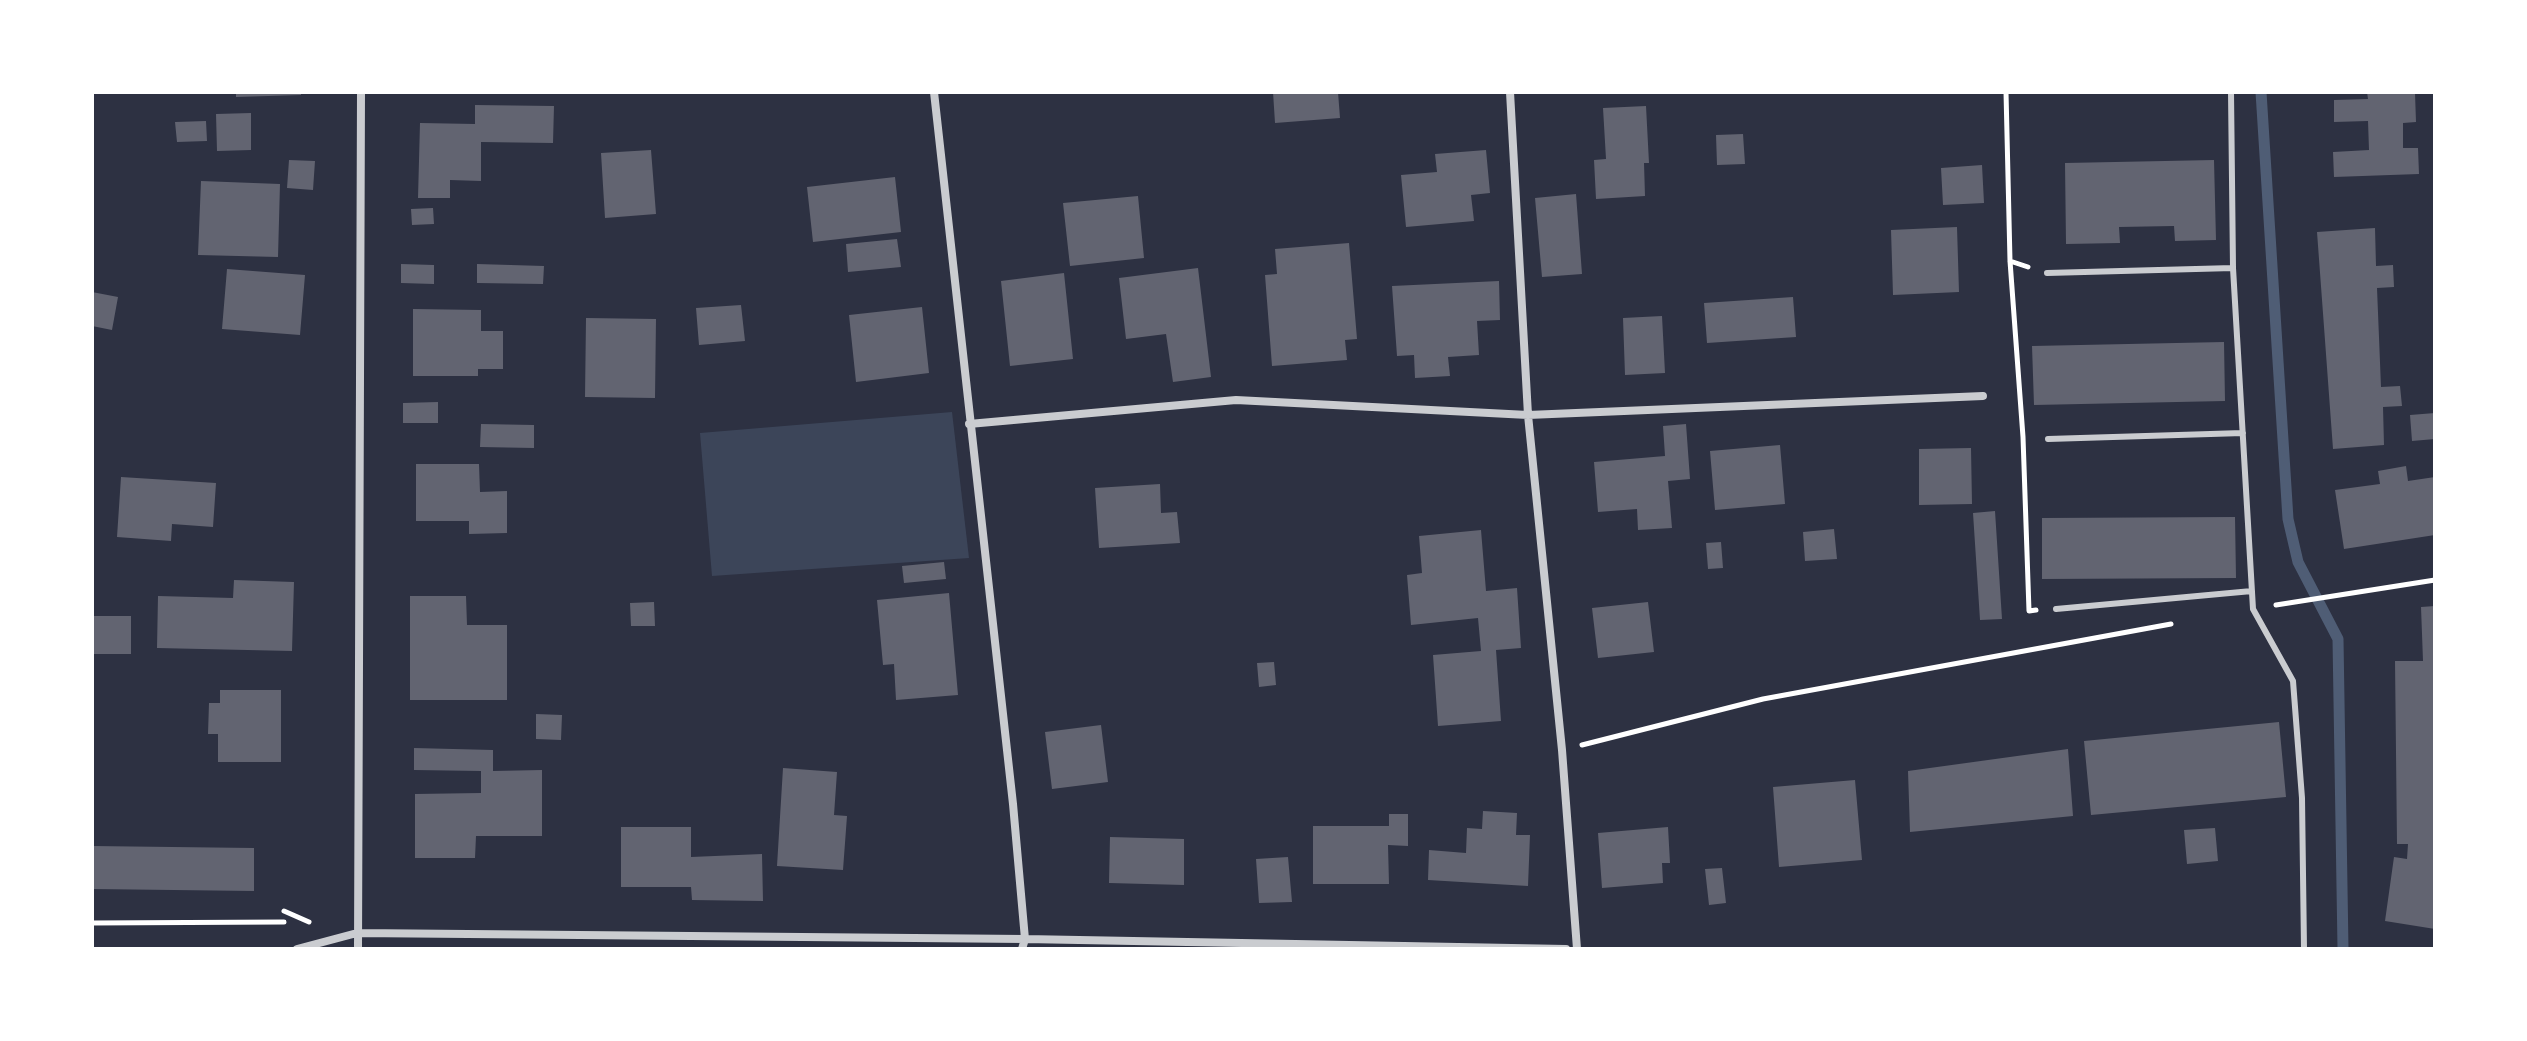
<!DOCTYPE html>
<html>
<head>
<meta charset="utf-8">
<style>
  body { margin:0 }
  #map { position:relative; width:2527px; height:1041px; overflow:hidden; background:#2d3142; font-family:"Asap Condensed",sans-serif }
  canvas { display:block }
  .frame { position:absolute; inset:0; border:94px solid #fff; pointer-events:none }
</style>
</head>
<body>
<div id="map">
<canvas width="2527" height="1041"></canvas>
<div class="frame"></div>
</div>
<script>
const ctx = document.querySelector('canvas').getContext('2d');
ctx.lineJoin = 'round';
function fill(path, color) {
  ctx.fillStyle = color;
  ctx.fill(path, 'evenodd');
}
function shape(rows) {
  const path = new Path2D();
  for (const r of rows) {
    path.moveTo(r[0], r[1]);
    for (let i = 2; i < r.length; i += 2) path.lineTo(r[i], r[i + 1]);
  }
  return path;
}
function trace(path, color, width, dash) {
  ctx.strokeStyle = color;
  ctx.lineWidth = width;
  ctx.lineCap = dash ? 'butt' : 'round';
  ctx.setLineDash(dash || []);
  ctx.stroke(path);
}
fill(shape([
  [952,412,969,558,712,576,700,433]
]), '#3c4559');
trace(shape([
  [2261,92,2288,519,2298,562,2338,639,2343,949]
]), '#4f5d75', 11);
fill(shape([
  [236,92,301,92,301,95,236,97],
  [1273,92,1338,92,1340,118,1275,123],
  [2367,92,2415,93,2416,122,2403,123,2403,148,2418,148,2419,174,2334,177,2333,152,2369,150,2368,121,2334,122,2334,100,2368,99],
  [475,105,554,106,553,143,481,142,481,181,450,180,450,198,418,198,420,123,475,124],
  [1646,106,1649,163,1644,163,1645,196,1596,199,1594,160,1606,159,1603,108],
  [251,113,251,150,217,151,216,114],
  [206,121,207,141,177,142,175,122],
  [1743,134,1745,164,1717,165,1716,135],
  [651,150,656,214,605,218,601,153],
  [1486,150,1490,193,1471,195,1474,221,1406,227,1401,175,1437,172,1435,154],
  [289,160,315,161,313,190,287,188],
  [2214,160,2216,240,2175,241,2174,226,2119,227,2120,243,2066,244,2065,163],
  [1982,165,1984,203,1943,205,1941,168],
  [895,177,901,232,813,242,807,187],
  [201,181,280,184,278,257,198,255],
  [1576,194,1582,274,1542,277,1535,198],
  [1138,196,1144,258,1070,266,1063,203],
  [433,208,434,224,412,225,411,209],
  [1957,227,1959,292,1893,295,1891,230],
  [2375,228,2376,266,2393,265,2394,287,2377,288,2381,387,2400,386,2402,406,2383,407,2384,445,2333,449,2317,232],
  [897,239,901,267,848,272,846,244],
  [1349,243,1357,339,1345,340,1347,360,1272,366,1265,275,1277,274,1275,249],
  [401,264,434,265,434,284,401,283],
  [477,264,544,266,543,284,477,283],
  [1198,268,1211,377,1173,382,1166,334,1126,339,1119,278],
  [227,269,305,275,300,335,222,329],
  [1064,273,1073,359,1010,366,1001,281],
  [1499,281,1500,320,1477,321,1479,355,1448,357,1450,376,1415,378,1414,355,1397,356,1392,286],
  [92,292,118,297,112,330,92,326],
  [1793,297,1796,337,1707,343,1704,303],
  [741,305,745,341,699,345,696,308],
  [922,307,929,373,856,382,849,315],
  [413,309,481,310,481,331,503,331,503,369,478,369,478,376,413,376],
  [1662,316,1665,373,1625,375,1623,318],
  [586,318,656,319,655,398,585,397],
  [2224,342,2225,401,2034,405,2032,346],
  [438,402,438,423,403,423,403,403],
  [2435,413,2435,439,2412,441,2410,415],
  [481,424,534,425,534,448,480,447],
  [1686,424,1690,479,1668,481,1672,528,1638,530,1637,509,1598,512,1594,462,1665,456,1663,426],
  [1780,445,1785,504,1715,510,1710,451],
  [1971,448,1972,504,1919,505,1919,449],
  [416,464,479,464,480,492,507,491,507,533,469,534,469,521,416,521],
  [2406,466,2408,481,2435,477,2435,535,2344,549,2335,490,2380,484,2378,471],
  [121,477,216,483,213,527,172,524,171,541,117,537],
  [1160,484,1161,513,1177,512,1180,543,1099,548,1095,488],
  [1995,511,2002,619,1980,620,1973,513],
  [2235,517,2236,578,2042,579,2042,518],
  [1834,529,1837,559,1805,561,1803,532],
  [1481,530,1486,591,1517,588,1521,648,1496,650,1501,721,1438,726,1433,655,1481,651,1478,618,1411,625,1407,575,1422,573,1419,536],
  [1721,542,1723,568,1708,569,1706,543],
  [944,562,946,579,904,583,902,566],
  [234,580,294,582,292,651,157,648,158,596,233,598],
  [949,593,958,695,896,700,894,664,883,665,877,600],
  [410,596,466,596,467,625,507,625,507,700,410,700],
  [654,602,655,626,631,626,630,603],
  [1648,602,1654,652,1598,658,1592,608],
  [2435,606,2435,929,2385,921,2394,857,2407,859,2408,844,2397,844,2395,661,2423,661,2421,607],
  [92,616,131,616,131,654,92,654],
  [1274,662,1276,685,1259,687,1257,663],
  [220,690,281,690,281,762,218,762,218,734,208,734,209,703,220,703],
  [536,714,562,715,561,740,536,739],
  [2279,722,2286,797,2091,815,2084,741],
  [1101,725,1108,782,1052,789,1045,732],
  [414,748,493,750,493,771,542,770,542,836,476,836,475,858,415,858,415,794,481,793,481,771,414,770],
  [2068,749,2073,816,1910,832,1908,771],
  [783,768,837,772,834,815,847,816,843,870,777,866],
  [1855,780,1862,860,1779,867,1773,787],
  [1483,811,1517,813,1516,835,1530,835,1528,886,1428,880,1429,850,1466,853,1467,828,1482,829],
  [1389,814,1408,814,1408,846,1388,845,1389,884,1313,884,1313,826,1389,826],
  [621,827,691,827,691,857,762,854,763,901,692,900,691,887,621,887],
  [1668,827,1670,863,1662,863,1663,883,1602,888,1598,833],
  [2215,828,2218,861,2187,864,2184,830],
  [1110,837,1184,839,1184,885,1109,883],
  [92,846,254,848,254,891,92,889],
  [1288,857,1292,902,1259,903,1256,859],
  [1722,868,1726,903,1709,905,1705,869]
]), '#626471');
trace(shape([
  [2006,92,2010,261,2023,437,2029,611,2036,610],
  [2010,261,2028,267],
  [2276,605,2435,580],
  [1582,745,1763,699,2171,624],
  [284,911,309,922],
  [92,923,284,922]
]), '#fff', 5);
trace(shape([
  [2231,92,2233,268,2253,609,2293,681,2302,798,2304,949],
  [2047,273,2233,268],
  [2048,439,2243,433],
  [2056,609,2252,591]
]), '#caccd0', 6);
trace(shape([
  [934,92,1013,804,1025,939,1022,949],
  [1510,92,1528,415,1562,750,1577,949],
  [969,424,1236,400,1528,415,1983,396],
  [297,949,357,933,1025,939,1566,949],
  [358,949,361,92]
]), '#caccd0', 8);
</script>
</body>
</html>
